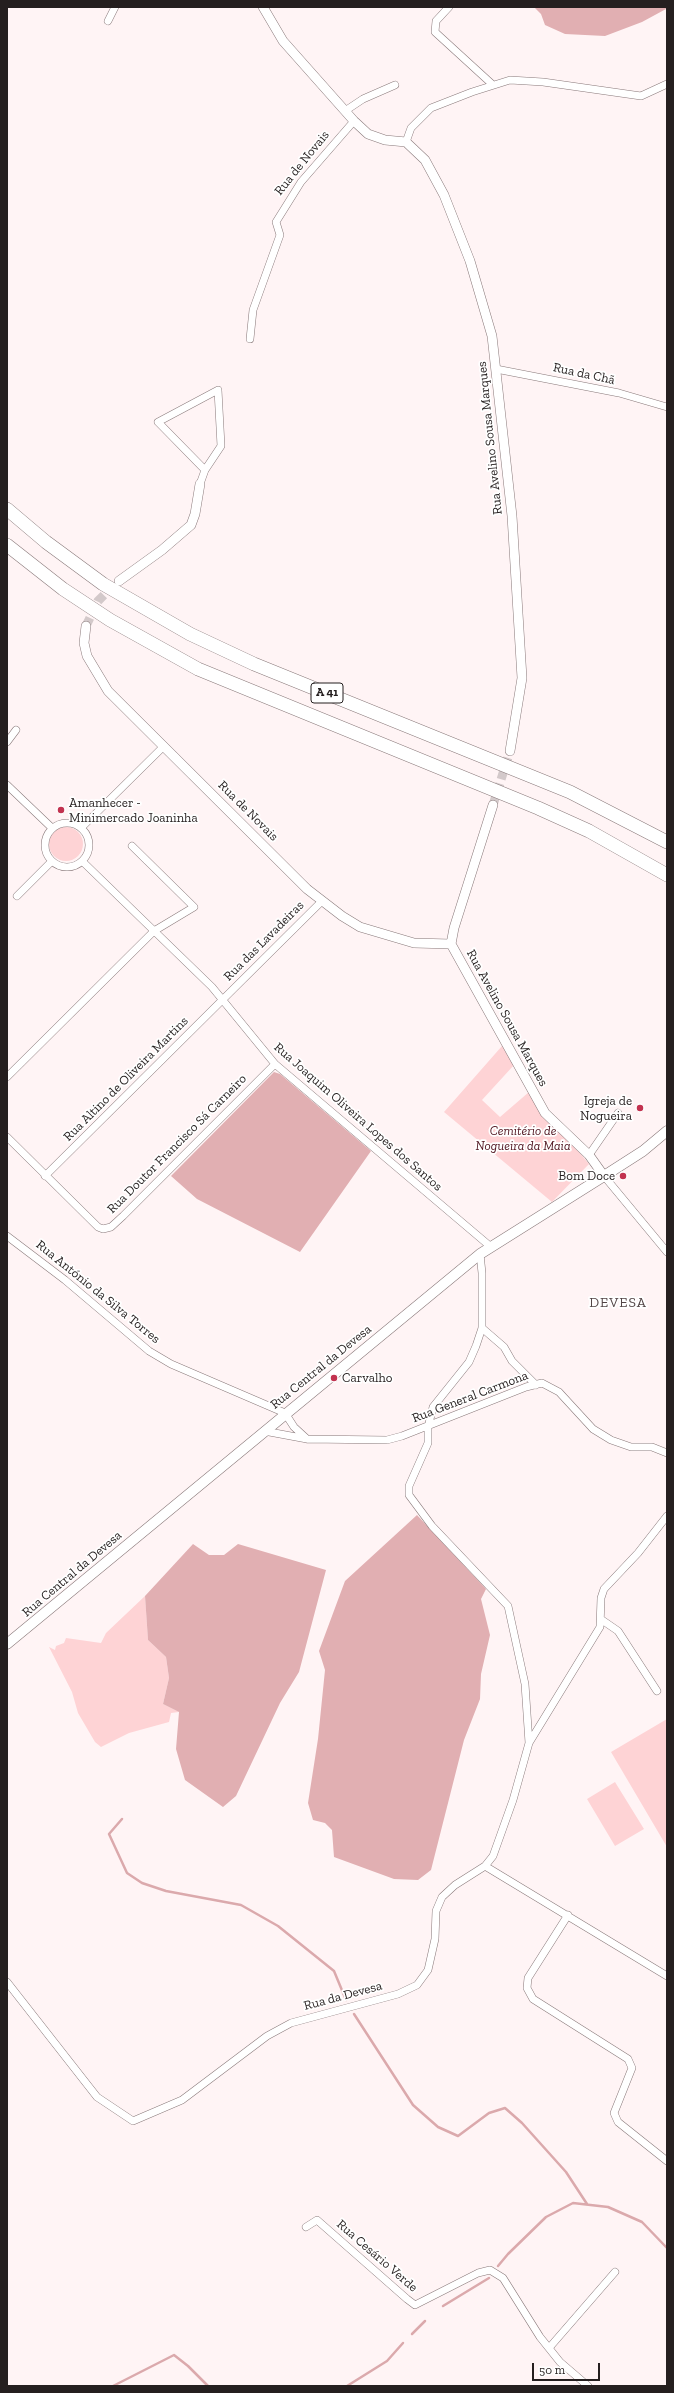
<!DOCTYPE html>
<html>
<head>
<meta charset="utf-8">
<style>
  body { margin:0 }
  #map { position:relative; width:674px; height:2393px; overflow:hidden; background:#fff4f5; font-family:"Zilla Slab",serif }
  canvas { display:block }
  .frame { position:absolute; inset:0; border:8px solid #251f1f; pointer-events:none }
  .scale { position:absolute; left:532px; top:2363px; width:68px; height:18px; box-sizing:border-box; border:2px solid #251f1f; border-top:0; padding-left:5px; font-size:12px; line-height:14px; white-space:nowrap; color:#251f1f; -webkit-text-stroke:3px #fff; paint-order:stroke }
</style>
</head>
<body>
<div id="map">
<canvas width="674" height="2393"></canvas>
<div class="frame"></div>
<div class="scale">50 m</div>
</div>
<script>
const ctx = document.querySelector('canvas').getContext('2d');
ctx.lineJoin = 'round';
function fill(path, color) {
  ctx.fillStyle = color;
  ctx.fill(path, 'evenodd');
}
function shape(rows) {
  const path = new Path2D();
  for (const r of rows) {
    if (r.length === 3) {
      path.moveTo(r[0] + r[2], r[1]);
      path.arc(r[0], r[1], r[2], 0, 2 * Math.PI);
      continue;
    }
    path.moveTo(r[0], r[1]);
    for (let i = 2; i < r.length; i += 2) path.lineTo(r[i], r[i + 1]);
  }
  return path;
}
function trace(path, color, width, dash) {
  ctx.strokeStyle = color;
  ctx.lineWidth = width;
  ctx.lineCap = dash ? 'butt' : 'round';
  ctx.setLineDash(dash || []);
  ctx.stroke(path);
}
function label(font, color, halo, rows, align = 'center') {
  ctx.font = font + ' "Zilla Slab",serif';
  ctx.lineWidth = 3.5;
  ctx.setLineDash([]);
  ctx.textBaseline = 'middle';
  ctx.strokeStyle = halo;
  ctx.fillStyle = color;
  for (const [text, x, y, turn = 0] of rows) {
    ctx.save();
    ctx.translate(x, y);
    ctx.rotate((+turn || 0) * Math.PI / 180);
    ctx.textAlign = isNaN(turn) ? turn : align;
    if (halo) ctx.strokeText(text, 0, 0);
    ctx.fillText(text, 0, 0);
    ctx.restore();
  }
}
fill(shape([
  [66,844,17],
  [502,1046,514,1065,482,1100,500,1117,529,1092,589,1164,552,1202,444,1112],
  [145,1596,148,1640,166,1657,169,1678,163,1704,179,1712,171,1713,169,1722,129,1733,101,1747,95,1742,78,1713,72,1692,49,1647,55,1650,56,1646,64,1643,66,1638,101,1643,106,1633],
  [667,1719,667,1847,611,1752],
  [615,1782,644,1829,615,1846,587,1799]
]), '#fed3d5');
fill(shape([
  [534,7,666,7,666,9,642,22,605,36,565,34,545,25,541,14],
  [274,1072,280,1074,371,1151,300,1252,197,1199,171,1176],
  [417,1515,486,1589,481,1599,490,1635,481,1674,480,1699,464,1740,431,1870,418,1880,394,1879,334,1857,332,1830,325,1823,313,1820,308,1803,318,1739,325,1670,319,1651,345,1581],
  [193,1544,209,1555,224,1555,238,1544,326,1570,299,1672,280,1703,236,1796,223,1807,185,1780,176,1749,179,1712,163,1704,169,1678,166,1657,148,1640,145,1596]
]), '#e1afb2');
trace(shape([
  [122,1819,109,1834,127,1873,142,1883,166,1891,241,1905,278,1926,334,1971,346,2000],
  [354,2014,413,2105,438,2127,458,2136,489,2113,505,2108,522,2123,566,2172,587,2204],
  [498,2266,508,2254,546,2217,573,2203,608,2207,642,2222,667,2248],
  [443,2306,489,2278],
  [412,2334,425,2321],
  [113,2386,174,2355,188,2366,208,2386],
  [347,2386,387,2361,403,2343]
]), '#dba9ac', 2.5);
trace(shape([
  [86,626,98,601,114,585],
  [493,805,510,751]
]), '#d3c9ca', 9, [9, 4.5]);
const minor = shape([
  [449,7,436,21,435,32,493,85],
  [108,21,115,7],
  [345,111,363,99,395,85],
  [406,142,411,128,431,108,472,92,510,80,543,82,641,96,667,84],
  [250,339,253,310,280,235,276,222,301,182,354,121],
  [496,369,619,393,667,407],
  [200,484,205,470,221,446,218,390,158,422,205,470],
  [7,742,16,730],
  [7,785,52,828],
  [67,845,22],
  [81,828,164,746],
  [82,861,212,987,275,1064,491,1247],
  [17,896,52,861],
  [7,1077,154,931,194,907,132,846],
  [7,1137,98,1227,103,1229,111,1227,123,1216,275,1064],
  [589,1155,618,1113],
  [45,1176,322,901],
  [604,1176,667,1252],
  [7,1236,65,1280,149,1351,171,1364,285,1413,294,1427,307,1439],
  [480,1254,482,1273,482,1328,476,1346,469,1362,433,1407,428,1427,428,1443,409,1486,409,1495,432,1526,508,1606,525,1684,529,1743,513,1800,493,1856,485,1866],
  [482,1328,504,1347,512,1361,536,1385],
  [264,1431,307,1439,387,1440,402,1436,526,1387,542,1383,559,1392,593,1429,611,1440,631,1447,652,1447,667,1453],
  [602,1620,618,1631,657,1691],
  [529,1743,600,1627,601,1598,604,1589,638,1553,667,1516],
  [568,1915,528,1978,527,1988,533,1999,628,2059,632,2068,614,2113,618,2122,667,2161],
  [7,1982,97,2097,133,2121,182,2100,267,2036,291,2023,398,1994,417,1985,428,1970,435,1939,436,1911,442,1897,455,1885,485,1866,667,1976],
  [306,2227,317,2220,407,2299,415,2305,478,2273,490,2270,503,2278,540,2337,560,2362,588,2386],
  [549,2348,615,2272]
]);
const tertiary = shape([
  [263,7,283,41,354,121,368,134,385,140,406,142,425,160,444,195,470,261,492,336,512,516,522,678,510,751],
  [119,581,162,550,191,525,195,514,200,484],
  [86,626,84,643,87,656,108,691,307,889,342,916,360,927,414,943,451,944],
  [493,805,454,928,451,944,545,1113,589,1155,604,1176]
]);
const secondary = shape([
  [7,1644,480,1254,604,1176,643,1151,667,1131]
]);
const motorway = shape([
  [7,509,46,542,103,584,190,634,254,664,570,792,667,842],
  [7,545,63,589,110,620,198,669,538,808,589,831,667,875]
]);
trace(minor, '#89797a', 8);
trace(tertiary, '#89797a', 10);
trace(secondary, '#89797a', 11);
trace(motorway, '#89797a', 14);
trace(minor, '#fff', 7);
trace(tertiary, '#fff', 9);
trace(secondary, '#fff', 10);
trace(motorway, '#fff', 13);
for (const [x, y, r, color] of [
  [61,810,4,"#c2324f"],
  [640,1108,4,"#c2324f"],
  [623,1176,4,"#c2324f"],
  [334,1378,4,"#c2324f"]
]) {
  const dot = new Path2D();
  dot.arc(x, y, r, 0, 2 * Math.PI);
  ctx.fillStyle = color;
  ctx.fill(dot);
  trace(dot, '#fff', 1.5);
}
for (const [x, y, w] of [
  [327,693,32]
]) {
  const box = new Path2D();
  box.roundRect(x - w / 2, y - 10, w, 20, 3);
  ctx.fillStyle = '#fff';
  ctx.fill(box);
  trace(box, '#251f1f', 1);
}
label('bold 12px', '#251f1f', null, [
  ["A 41",327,693]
]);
label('13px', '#251f1f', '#fff', [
  ["Rua de Novais",302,163,-51],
  ["Rua da Chã",584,374,12],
  ["Rua Avelino Sousa Marques",490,438,-96],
  ["Rua de Novais",248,811,45],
  ["Rua das Lavadeiras",264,941,-45],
  ["Rua Avelino Sousa Marques",507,1018,61],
  ["Rua Altino de Oliveira Martins",126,1079,-45],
  ["Rua Joaquim Oliveira Lopes dos Santos",358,1117,41],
  ["Rua Doutor Francisco Sá Carneiro",177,1144,-45],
  ["Rua António da Silva Torres",98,1292,39],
  ["Rua Central da Devesa",321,1367,-39],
  ["Rua General Carmona",470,1397,-21],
  ["Rua Central da Devesa",72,1574,-40],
  ["Rua da Devesa",343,1996,-15],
  ["Rua Cesário Verde",377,2256,41]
]);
label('13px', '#251f1f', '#fff', [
  ["Amanhecer -",69,803],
  ["Minimercado Joaninha",69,818],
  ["Igreja de",632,1101,"right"],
  ["Nogueira",632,1116,"right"],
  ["Bom Doce",615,1176,"right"],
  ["Carvalho",342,1378]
], 'left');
label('italic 13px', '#4f131e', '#fff', [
  ["Cemitério de",523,1131],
  ["Nogueira da Maia",523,1146]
]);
ctx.letterSpacing = '1px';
label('14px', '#524445', '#fff', [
  ["DEVESA",618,1303]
]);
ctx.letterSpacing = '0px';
</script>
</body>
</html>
